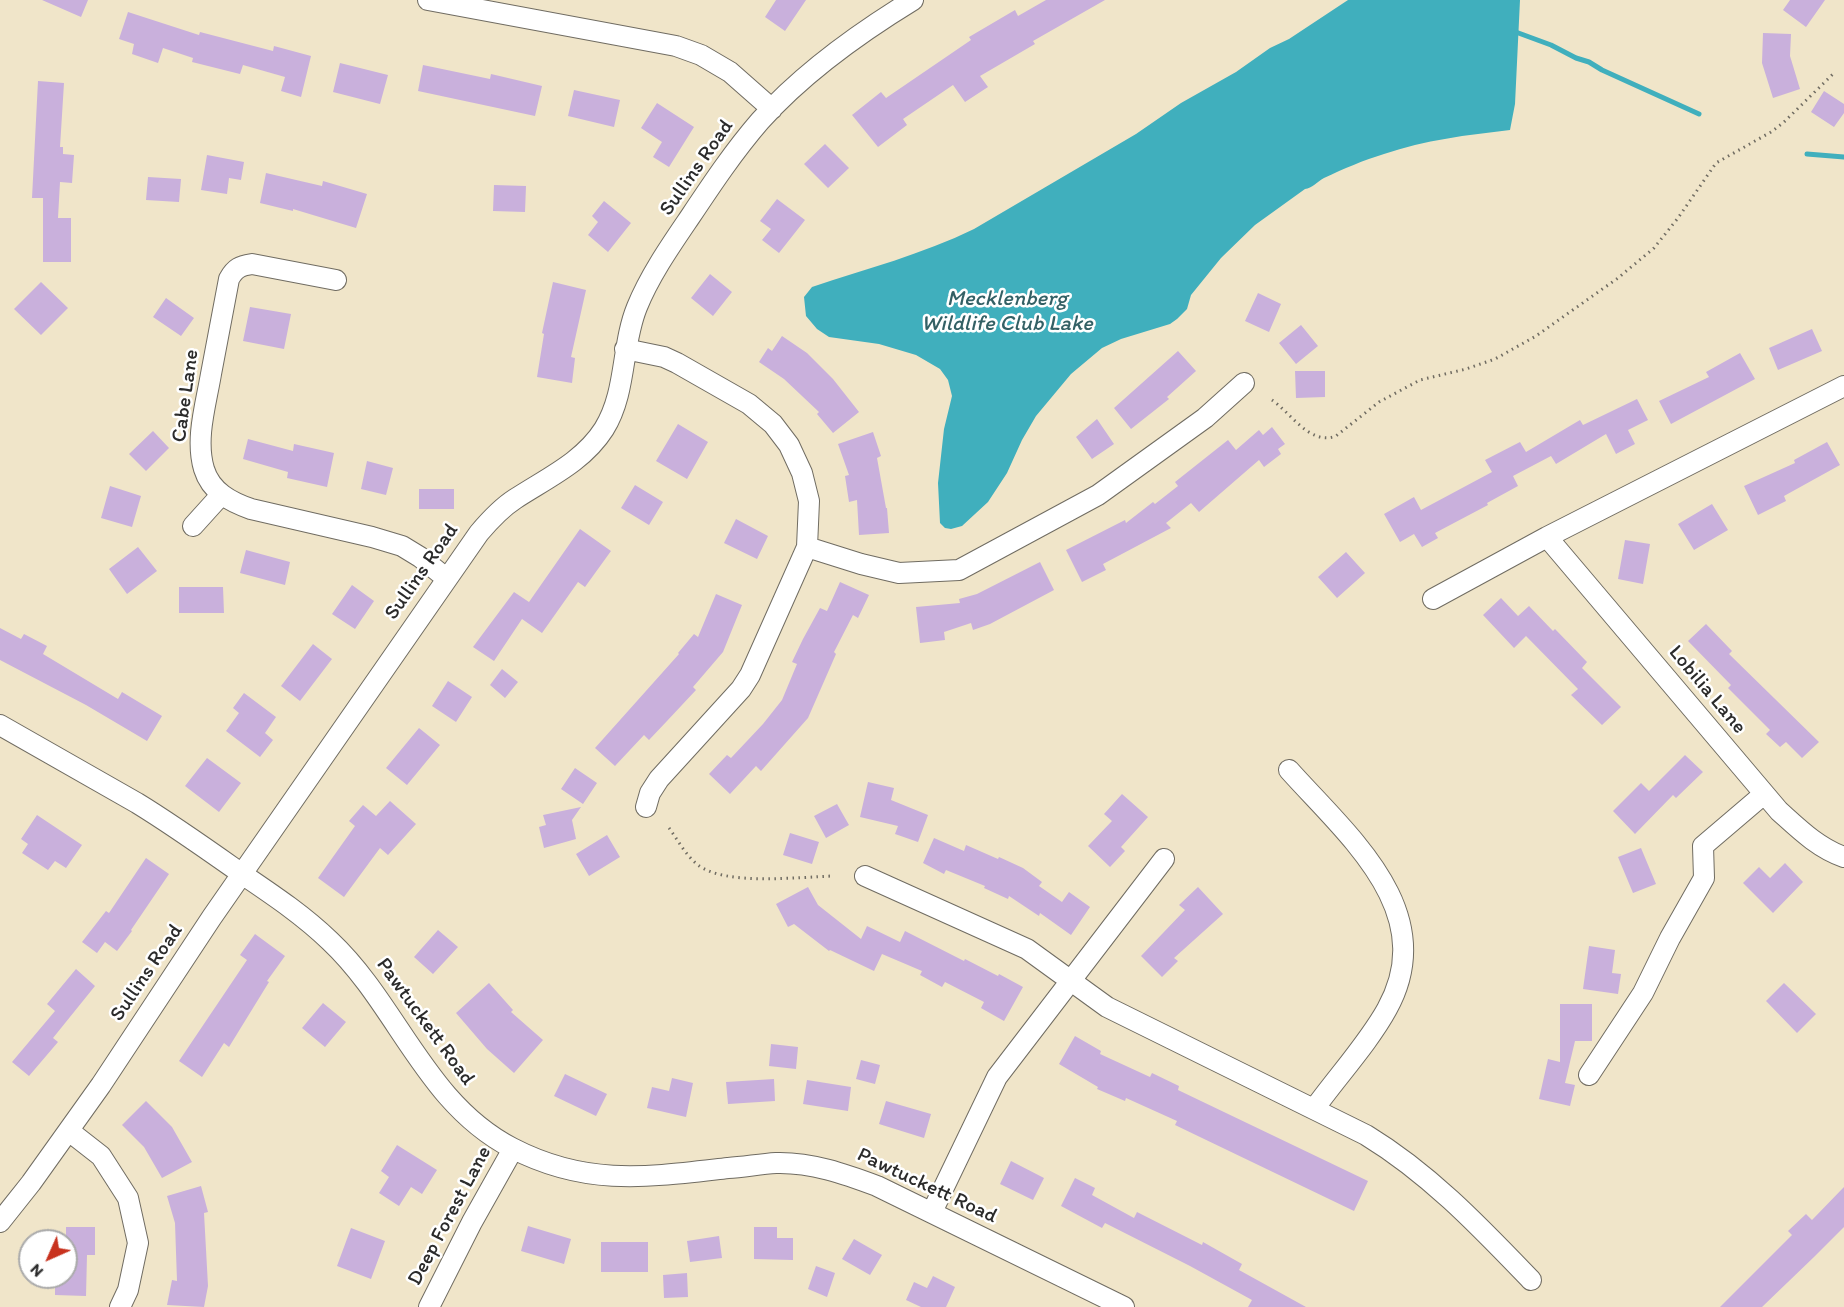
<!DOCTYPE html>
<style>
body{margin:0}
#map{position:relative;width:1844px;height:1307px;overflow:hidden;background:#f0e5c9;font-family:Itim,sans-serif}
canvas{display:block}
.north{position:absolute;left:18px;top:1229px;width:60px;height:60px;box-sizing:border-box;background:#fff;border:2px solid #aaa;border-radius:50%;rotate:225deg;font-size:16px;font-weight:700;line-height:24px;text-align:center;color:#2b2b2b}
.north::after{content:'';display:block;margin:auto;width:21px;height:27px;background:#c8321e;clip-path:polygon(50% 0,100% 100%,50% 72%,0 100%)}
</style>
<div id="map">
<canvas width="1844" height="1307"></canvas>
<div class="north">N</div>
</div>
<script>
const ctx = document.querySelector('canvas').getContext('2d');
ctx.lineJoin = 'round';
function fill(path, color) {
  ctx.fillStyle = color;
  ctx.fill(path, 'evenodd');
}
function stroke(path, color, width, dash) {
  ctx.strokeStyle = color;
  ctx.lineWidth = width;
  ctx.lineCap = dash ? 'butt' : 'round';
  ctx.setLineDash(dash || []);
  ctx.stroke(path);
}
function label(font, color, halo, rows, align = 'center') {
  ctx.font = font + ' Itim,sans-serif';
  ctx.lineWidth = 5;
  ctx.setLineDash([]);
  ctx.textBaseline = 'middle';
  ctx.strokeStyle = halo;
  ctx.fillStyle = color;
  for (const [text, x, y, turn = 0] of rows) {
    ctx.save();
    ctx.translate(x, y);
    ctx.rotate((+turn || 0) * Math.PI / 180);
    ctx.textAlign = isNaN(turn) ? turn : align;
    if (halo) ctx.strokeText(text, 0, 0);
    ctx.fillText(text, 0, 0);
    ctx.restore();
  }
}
fill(new Path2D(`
 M1348,0H1520L1515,104L1510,130C1467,135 1425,140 1384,154C1364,160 1343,169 1324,178C1317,182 1312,188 1305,189L1255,225L1221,258L1191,295L1187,309L1177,319L1170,324L1121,339L1102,348L1071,374L1036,416L1022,440L1007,473L988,502L962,526L951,529L945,528L940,523L938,483L944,429L952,396L948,380L940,369L916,355L879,344L829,337L817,329L806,316L804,297L812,287C866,269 923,254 974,229L1136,134L1181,103L1236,72L1270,48L1289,39Z`), '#40afbd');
stroke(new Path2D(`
 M1513,31L1551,45L1576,58L1589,62L1602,70L1699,114
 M1807,154L1844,157`), '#40afbd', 5);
fill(new Path2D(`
 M42,0H88L81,17Z
 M776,0H806L785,31L765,17Z
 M1046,0H1105L1033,41L1035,44L980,76L988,87L965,102L953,85L903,119L907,125L878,147L852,115L881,92L886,98L971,40L969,37L1015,10L1018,16Z
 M1790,0H1825L1806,27L1783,10Z
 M128,12L199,35L200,32L273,51L274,46L311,56L301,97L281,91L285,77L243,65L240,74L192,62L193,58L163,48L158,63L132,54L134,44L119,39Z
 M1763,33L1791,34L1790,56L1800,89L1773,98L1762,63Z
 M340,63L388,75L380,104L333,92Z
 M423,65L490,79L491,74L542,86L535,116L418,91Z
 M38,81L64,83L60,147H63V154L74,155L72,183L60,182L58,218H71V262H43V198H32Z
 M574,90L620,100L614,127L568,116Z
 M1824,91L1844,104V113L1834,127L1811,112Z
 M657,103L694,127L669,167L653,157L662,142L641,128Z
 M825,144L849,168L828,188L804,164Z
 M207,155L244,162L241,180L229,178L227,194L201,190Z
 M266,173L322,186L323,181L367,194L356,228L293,209V211L260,203Z
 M148,177L181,179L179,202L146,200Z
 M494,185L526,186L525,212L493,211Z
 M777,199L805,220L779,253L762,240L771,229L760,221Z
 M604,201L631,223L608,252L588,235L598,222L592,216Z
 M710,274L732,292L713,316L691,298Z
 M41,282L68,308L41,335L14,309Z
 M553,282L586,290L571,357L575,358L572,383L537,377L544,334L542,333Z
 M1258,293L1281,304L1269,332L1245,321Z
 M166,298L194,318L181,336L153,317Z
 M250,307L291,314L284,349L243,341Z
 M1301,325L1318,346L1296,364L1279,343Z
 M1812,329L1822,351L1778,370L1769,348Z
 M782,336L807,353L833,379L859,412L833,433L817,414L819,412L784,379L759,362L768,348L772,351Z
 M1178,351L1196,371L1167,397L1169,399L1131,429L1114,408Z
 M1740,353L1755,379L1671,424L1659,401L1709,377L1706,372Z
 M1295,371H1325V397L1296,398Z
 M1637,399L1648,420L1628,430L1635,444L1616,454L1606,434L1556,464L1551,456L1513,476L1518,486L1487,503L1488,505L1435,533L1438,538L1422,547L1414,534L1400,542L1384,514L1414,497L1421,510L1492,472L1485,460L1520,442L1526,452L1580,420L1583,425Z
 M1097,419L1114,444L1092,459L1076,437Z
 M678,424L708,442L687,479L656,461Z
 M1272,427L1285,444L1278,449L1281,454L1264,467L1259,460L1199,512L1191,503L1166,523L1171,528L1103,564L1106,570L1082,582L1066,550L1125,520L1126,523L1153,502L1155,504L1178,486L1175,482L1228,440L1236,450L1259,430L1263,435Z
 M153,431L169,448L146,471L129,454Z
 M873,432L881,456L877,458L886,508H887L889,533L859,535L857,500L849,502L845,476L849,475L838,444Z
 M248,439L293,451L294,444L334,453L327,487L287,478L288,472L243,459Z
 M1827,442L1840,465L1784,496L1786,501L1758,515L1744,486L1795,463L1794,460Z
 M367,461L393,468L386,495L361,489Z
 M635,485L663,502L649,525L621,508Z
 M110,486L141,496L132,527L101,518Z
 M419,489H454V509H419Z
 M1712,504L1728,530L1694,550L1678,524Z
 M736,519L768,536L757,559L724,543Z
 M580,529L611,551L585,587L578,582L542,633L522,619L494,661L473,647L514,592L529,602Z
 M1625,540L1650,544L1643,584L1618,579Z
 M138,547L157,571L127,594L109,569Z
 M246,550L290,562L285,585L240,573Z
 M1346,552L1365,573L1337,598L1318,577Z
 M1040,562L1054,590L990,624L973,630L971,623L944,632L945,640L920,643L916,607L960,603L959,599L977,594Z
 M840,582L869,595L858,618L853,615L834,652L836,654L808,718L761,771L756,766L730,794L709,774L727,755L731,758L763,724L782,700L797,664L792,662L803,639L820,608L827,611Z
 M352,585L374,601L355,629L332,614Z
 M179,587H223L224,613H179Z
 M716,594L742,605L723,652L693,687L696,690L667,721L649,740L644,735L615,766L595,748L679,654L678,653L694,634L698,637Z
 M1501,598L1518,616L1529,606L1553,631L1555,629L1587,662L1582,668L1621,707L1602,725L1571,695L1578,689L1526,636L1514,648L1483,615Z
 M1706,624L1732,651L1729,654L1819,742L1802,758L1786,742L1780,747L1766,734L1770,730L1728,688L1731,685L1688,641Z
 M0,628L21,639L24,634L47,646L43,654L118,699L122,692L162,716L147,741L86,705L0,660Z
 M313,644L332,659L300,701L281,686Z
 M502,669L518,682L505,698L490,685Z
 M448,681L472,697L456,722L432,706Z
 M244,693L276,717L265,733L273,740L260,757L226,731L239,713L233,708Z
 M419,728L440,745L407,785L386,768Z
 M1685,755L1703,772L1676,798L1673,795L1635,834L1613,811L1641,783L1649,791Z
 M207,758L241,783L219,812L185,786Z
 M575,768L597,783L583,804L561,789Z
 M868,782L894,788L891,800L928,815L918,842L895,834L898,826L860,817Z
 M1122,794L1148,817L1121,847L1125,851L1110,867L1088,846L1112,821L1104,814Z
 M390,801L416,824L388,855L380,848L344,897L318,878L355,826L349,821L363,805L376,816Z
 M837,804L849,825L826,838L814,816Z
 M581,807L572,820L576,839L544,848L539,827L546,825L543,815Z
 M37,815L82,845L66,868L55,861L48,870L22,853L28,844L21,839Z
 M790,833L819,842L812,864L783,855Z
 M607,835L620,857L589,876L576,854Z
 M934,838L964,851L966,845L998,859L999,857L1023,868L1042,882L1039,886L1062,902L1069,892L1090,907L1071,935L1040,913L1039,916L1009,896L1008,899L984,888L985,886L946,870L944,874L923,863Z
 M1641,848L1656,884L1633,893L1618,857Z
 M146,858L169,874L131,930L132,931L117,951L105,942L97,953L82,942L106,911L109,913Z
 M1785,863L1803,882L1773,913L1743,883L1759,867L1770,878Z
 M808,887L818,905L861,939L867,926L900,942L905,931L964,961L965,959L998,976L999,974L1023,987L1004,1021L981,1008L984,1002L945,982L942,987L920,975L922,971L882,954L874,971L830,950L829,951L794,924L788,927L776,904Z
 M1198,887L1223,914L1174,958L1178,961L1162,977L1141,956L1185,910L1179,905Z
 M438,930L458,947L433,974L414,957Z
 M255,934L285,956L267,981L269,982L229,1047L224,1043L202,1077L179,1061L247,960L240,955Z
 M1589,946L1615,950L1612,973L1621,974L1618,994L1583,989Z
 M76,969L95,986L53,1038L58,1042L29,1076L12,1062L55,1011L47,1004Z
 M489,983L513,1010L511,1012L543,1040L514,1073L487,1049L456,1013Z
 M1784,983L1816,1014L1797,1033L1766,1001Z
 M323,1003L346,1022L325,1047L302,1028Z
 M1560,1004H1592V1041H1575L1565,1083L1575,1085L1570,1106L1539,1099L1548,1059L1560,1062Z
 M1075,1036L1101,1051L1100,1054L1150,1077L1152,1073L1179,1086L1178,1090L1368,1181L1354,1211L1175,1125L1177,1121L1126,1098L1125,1101L1097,1089L1098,1087L1059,1064Z
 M771,1044L798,1047L796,1069L769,1066Z
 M861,1060L880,1065L875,1084L856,1079Z
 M565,1074L607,1094L596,1116L554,1096Z
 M672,1078L693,1083L686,1117L647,1108L652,1087L669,1091Z
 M774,1079L775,1101L728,1104L726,1082Z
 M807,1080L851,1087L848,1111L803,1104Z
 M146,1101L172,1127L192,1162L162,1178L144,1147L122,1125Z
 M886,1101L931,1114L924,1138L879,1124Z
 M397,1145L437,1170L422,1194L411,1187L399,1206L379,1193L389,1177L381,1171Z
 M1011,1161L1044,1178L1033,1200L1000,1184Z
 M1075,1178L1095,1188L1092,1195L1134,1218L1137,1212L1202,1245L1203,1242L1242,1264L1239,1270L1306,1307H1248L1252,1300L1190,1266L1105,1223L1102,1228L1061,1206Z
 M201,1186L208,1212L204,1213L208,1286L204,1307L167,1305L172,1280L177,1281L175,1223L167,1196Z
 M1844,1187V1227L1814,1257L1762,1307H1720L1792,1235L1788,1231L1806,1214L1812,1220Z
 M528,1226L571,1239L564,1264L521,1251Z
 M66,1227H95V1255H87L86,1296L55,1295V1277H66Z
 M754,1227H777V1238H793V1260L754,1259Z
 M351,1228L385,1241L371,1279L337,1266Z
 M719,1236L722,1258L690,1262L687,1241Z
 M854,1239L882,1255L870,1275L842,1259Z
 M601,1242H648V1272H601Z
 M816,1266L835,1273L827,1297L808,1289Z
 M687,1273L688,1297L664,1298L663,1275Z
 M933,1276L955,1287L946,1307H921L906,1300L914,1282L927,1288Z`), '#c9b0dc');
const minor = new Path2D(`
 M428,0L676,46L701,55L730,72L772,109
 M336,280L252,264C240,266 235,268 229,279C223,310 217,342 211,374C206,404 195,439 204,469C211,492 231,502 251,509L372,537L402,546L420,557L446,578
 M625,349L664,357L677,363L749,404L773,424L789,445L802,473L809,501L807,547L750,675L741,689L659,779L650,793L646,807
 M193,526L221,495
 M1547,537L1779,811C1799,829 1818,848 1844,857
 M807,547L861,564L899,573L959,570L1098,495L1205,418L1244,383
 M1433,599L1547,537L1844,386
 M0,725C46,751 92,777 137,803C173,825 208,850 242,874C273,895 303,915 330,941C398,1005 425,1103 512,1148C587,1187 649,1177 728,1168C744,1167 760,1164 776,1163C811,1162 845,1174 877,1186L1124,1307
 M1289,770C1348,836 1441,912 1387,1009C1369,1042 1337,1077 1314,1109
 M865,876L1027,949L1107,1007L1366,1135C1430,1174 1480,1227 1531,1280
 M1589,1075L1643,993L1670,938L1704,878L1703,846L1764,794
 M69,1131L101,1156L128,1198L138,1243L128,1290L120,1307
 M932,1212L997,1077L1164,859
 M0,1222L31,1183L101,1085L212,917L479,533C490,520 501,508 515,499C547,478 583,462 604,429C627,392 621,346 637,307C650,275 671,245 690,217C712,184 734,151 760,121C802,74 859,33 913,0
 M429,1307L472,1222L513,1149`);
stroke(minor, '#706c62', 22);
stroke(new Path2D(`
 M1272,400C1290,412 1310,446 1336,436L1379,402L1420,380L1466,369L1495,359L1536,336L1618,278L1654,248L1678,218L1716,163L1771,132L1783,123L1833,74
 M669,828C678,840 686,856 698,865C725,886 799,877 833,876`), '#706c62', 3, [1.5, 4.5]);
stroke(minor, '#fff', 20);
label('21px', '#2b2b2b', '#fff', [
 ["Sullins Road",697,168,-55],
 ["Cabe Lane",186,396,-82],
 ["Sullins Road",422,572,-55],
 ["Lobilia Lane",1707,690,50],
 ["Sullins Road",147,973,-56],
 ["Pawtuckett Road",425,1022,54],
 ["Pawtuckett Road",927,1186,25],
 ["Deep Forest Lane",450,1216,-62]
]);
label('italic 22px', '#336065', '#fff', [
 ["Mecklenberg",1007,299],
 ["Wildlife Club Lake",1007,324]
]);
</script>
